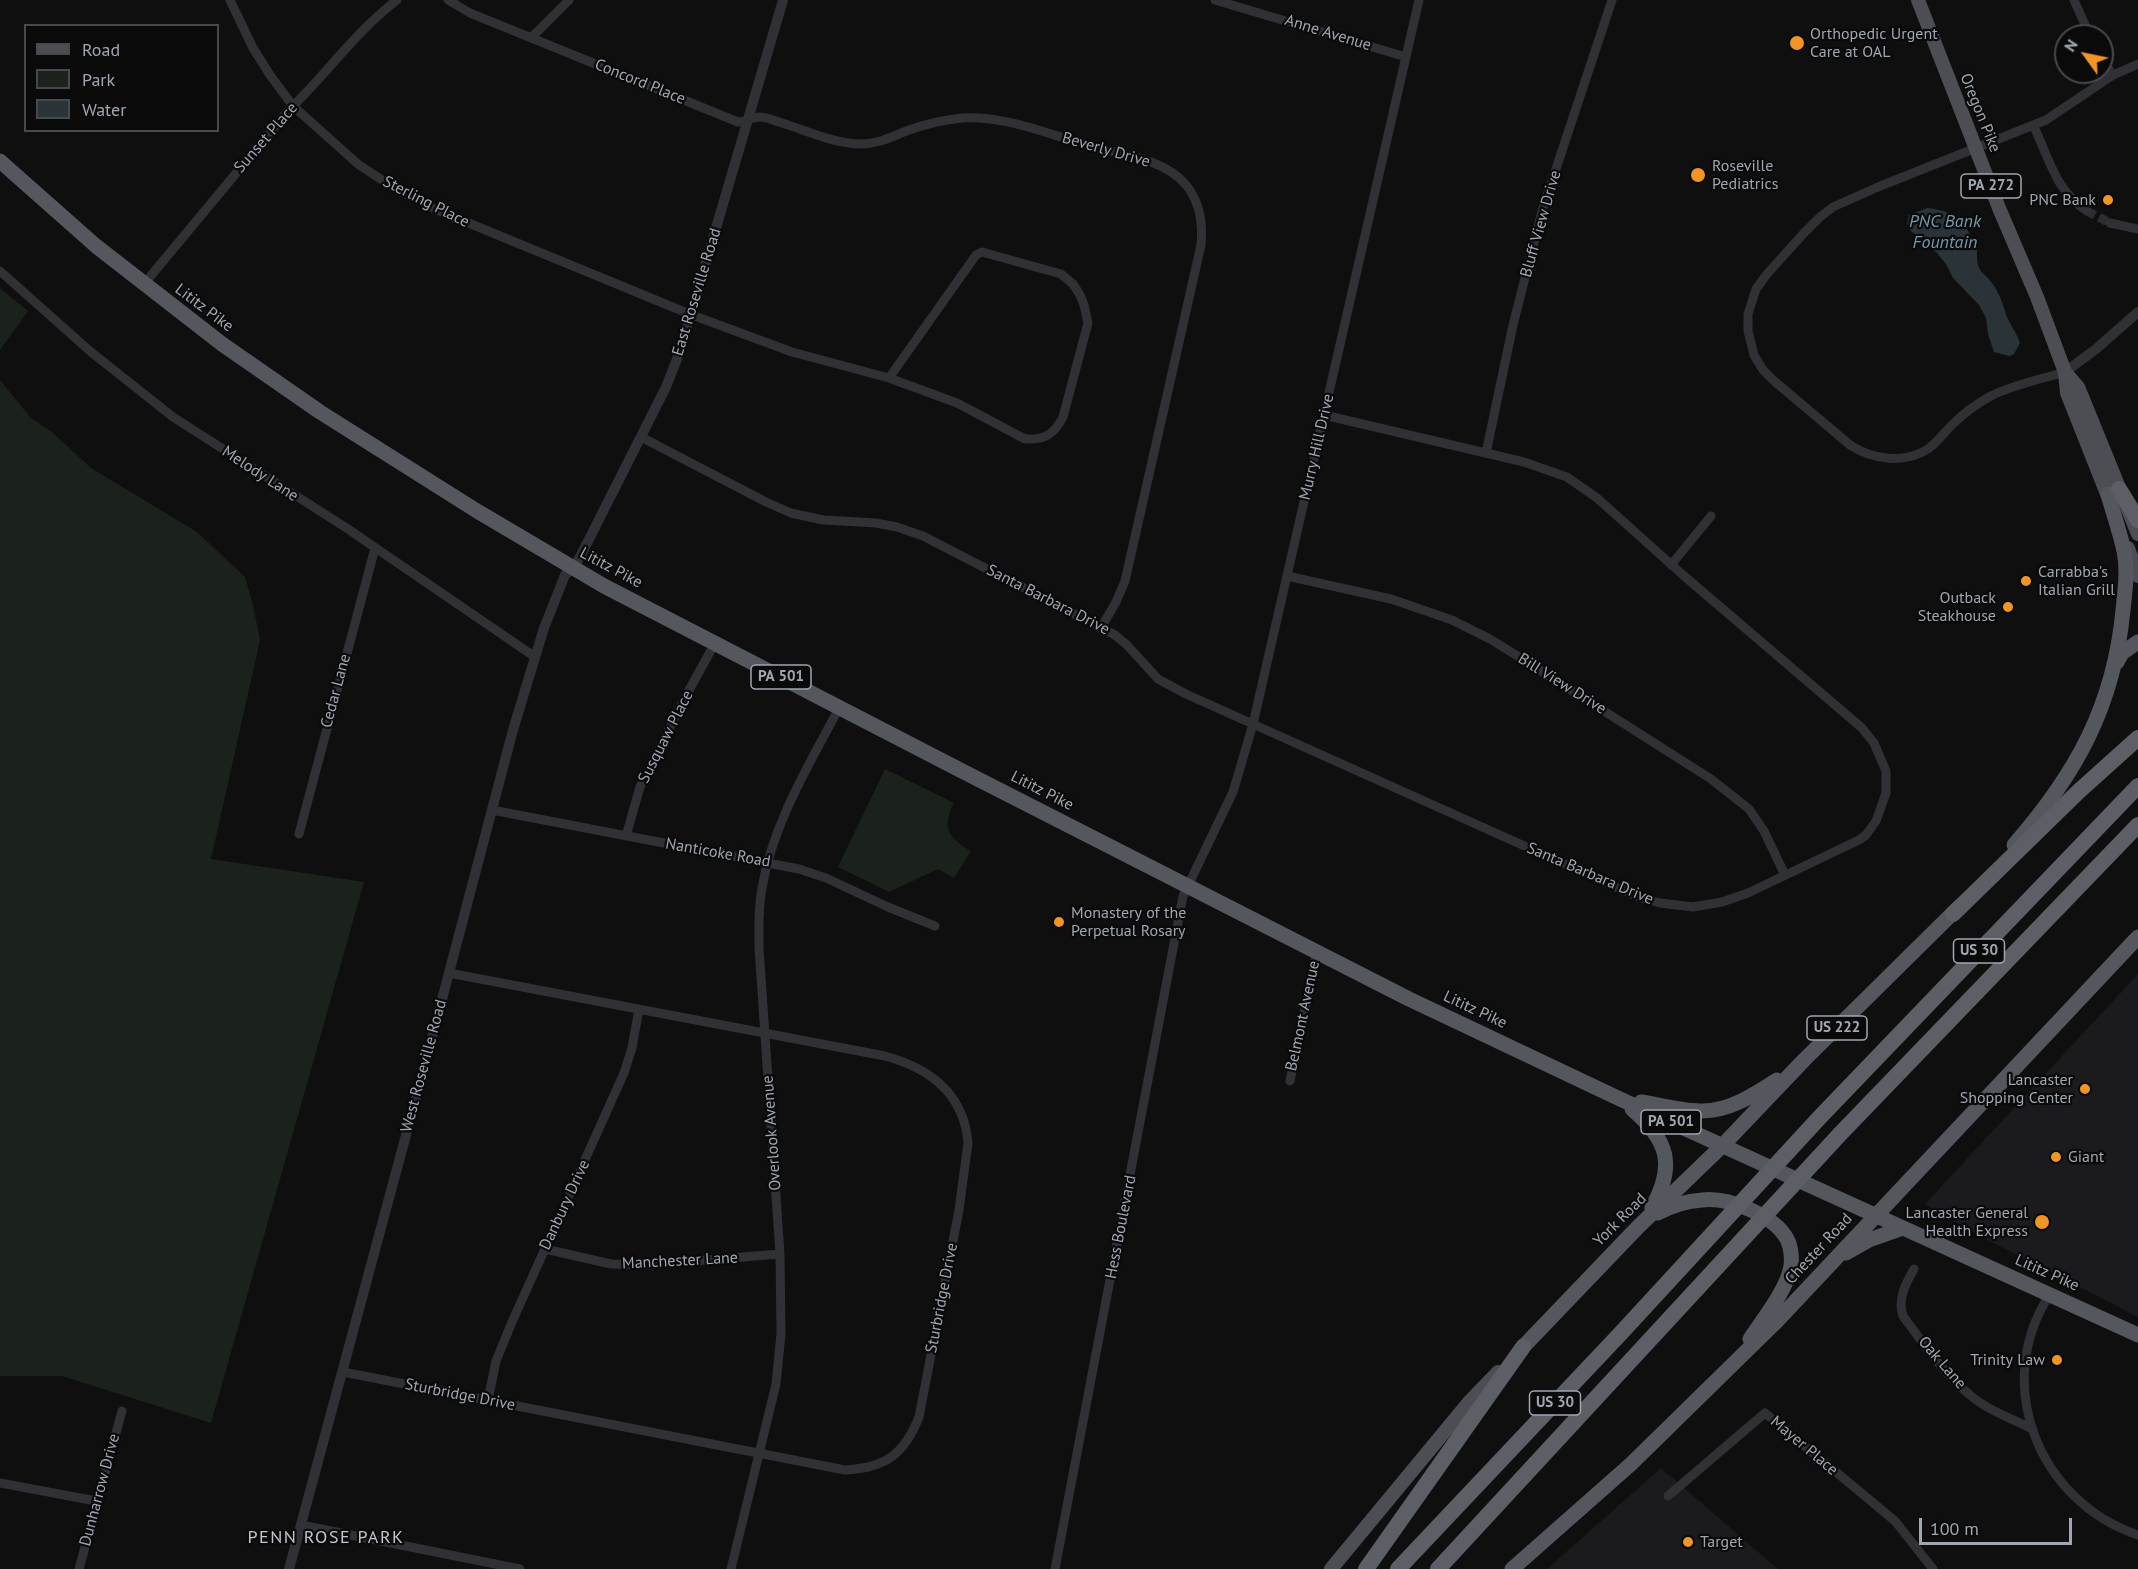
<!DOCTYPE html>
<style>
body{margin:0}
#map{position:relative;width:2138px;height:1569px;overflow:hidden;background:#0f0f10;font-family:"PT Sans",sans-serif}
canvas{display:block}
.legend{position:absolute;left:24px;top:24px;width:195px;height:108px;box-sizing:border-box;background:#0a0a0b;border:2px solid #46494d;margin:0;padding:8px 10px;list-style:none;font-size:18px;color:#a0a7b1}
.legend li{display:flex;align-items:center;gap:12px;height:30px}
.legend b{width:30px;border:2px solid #46494d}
.north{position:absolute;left:2054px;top:24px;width:60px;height:60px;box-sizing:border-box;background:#0a0a0b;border:2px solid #46494d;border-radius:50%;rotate:303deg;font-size:16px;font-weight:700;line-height:24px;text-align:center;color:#a0a7b1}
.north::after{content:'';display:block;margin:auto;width:21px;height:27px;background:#f19626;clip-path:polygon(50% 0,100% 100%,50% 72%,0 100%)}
.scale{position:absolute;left:1919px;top:1518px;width:153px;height:27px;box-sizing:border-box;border:3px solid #a0a7b1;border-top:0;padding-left:8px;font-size:18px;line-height:21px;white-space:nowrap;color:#a0a7b1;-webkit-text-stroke:4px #0a0a0b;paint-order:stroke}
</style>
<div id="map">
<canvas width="2138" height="1569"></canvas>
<ul class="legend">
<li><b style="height:8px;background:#4c4e54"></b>Road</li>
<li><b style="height:16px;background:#1b221b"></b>Park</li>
<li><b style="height:16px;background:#293338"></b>Water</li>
</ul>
<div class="north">N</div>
<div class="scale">100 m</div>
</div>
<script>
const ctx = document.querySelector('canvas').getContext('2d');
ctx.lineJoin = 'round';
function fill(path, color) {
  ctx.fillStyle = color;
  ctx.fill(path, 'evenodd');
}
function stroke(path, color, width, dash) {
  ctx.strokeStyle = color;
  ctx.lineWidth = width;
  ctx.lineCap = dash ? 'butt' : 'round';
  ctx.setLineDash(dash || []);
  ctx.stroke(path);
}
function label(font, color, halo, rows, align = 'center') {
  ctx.font = font + ' "PT Sans",sans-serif';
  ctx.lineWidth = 4.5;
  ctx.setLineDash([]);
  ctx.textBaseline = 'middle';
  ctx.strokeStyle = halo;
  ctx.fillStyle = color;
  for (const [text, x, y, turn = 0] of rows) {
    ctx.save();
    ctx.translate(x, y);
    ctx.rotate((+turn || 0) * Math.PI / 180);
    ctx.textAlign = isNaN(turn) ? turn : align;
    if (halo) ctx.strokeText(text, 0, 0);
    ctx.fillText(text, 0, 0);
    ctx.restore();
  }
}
fill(new Path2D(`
 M2138,974V1317L1980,1236L1925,1204Z
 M1661,1468L1778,1569H1547Z`), '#1b1b1d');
fill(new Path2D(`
 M0,288L28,311L0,350Z
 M0,380L31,418L52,432L91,468L197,532L245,577L253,605L260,640L211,859L364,882L211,1423L62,1376H0Z
 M885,769L954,803C941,827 949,839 971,851L954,878L938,869L889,892L838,867Z`), '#1b221b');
fill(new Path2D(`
 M1927,208C1945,210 1959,214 1968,231C1972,238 1971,242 1977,248C1976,278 1984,268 1996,289C2001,297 2004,308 2007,317C2011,326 2017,333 2020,343L2014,354L2009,356L1994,352L1988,334L1986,318L1979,305L1953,278L1946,264L1937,253L1910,230L1907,224L1909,215Z`), '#293338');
stroke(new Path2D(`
 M2087,211L2110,223`), '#2c2d30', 9, [9, 4.5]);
stroke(new Path2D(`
 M230,0L253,48L270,75L293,106L359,165L396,189L437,210L692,315L792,352L889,378
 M448,0L470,13L738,122C746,122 752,117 760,117C767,117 775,121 782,123C808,131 835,144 861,144C879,144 893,136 909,130C926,124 944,120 962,118C1006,116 1045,133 1086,145C1118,154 1164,158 1186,185C1200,202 1203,224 1201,245L1125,581L1116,602L1101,628
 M1215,0L1406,57
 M2074,0L2090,36
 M531,38L569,0
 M2102,60L2113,75
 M2033,125C2050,159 2054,189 2087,211
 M2110,223L2138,229
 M982,252L1061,274L1073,284L1080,295L1084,305L1088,323L1063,417C1054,434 1046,440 1025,439L957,403L889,378L976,255Z
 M0,271L91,352L173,417L348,529L535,657
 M144,284L287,112C325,76 355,32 397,0
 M2065,372C2042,379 2012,385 1991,396C1978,403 1965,412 1954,423C1945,431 1938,442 1928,449C1904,464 1873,460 1850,445L1773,380L1763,370L1754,355L1748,331V314L1756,289L1767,274L1804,233L1820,217L1833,207L1878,187L2046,120L2113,75L2138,64
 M641,437L766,502L791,513L823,520L876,523L897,527L923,536L1115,635L1127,645L1158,679L1186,694L1638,897L1660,903L1693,907L1722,902L1748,893L1859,840L1866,835L1876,821L1886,793V771L1874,743L1862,728L1683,575L1597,498L1567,477L1524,462L1324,415
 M1486,453L1513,325L1542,211L1612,0
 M1671,565L1711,516
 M1287,576L1391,599L1452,620L1490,639L1519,657L1711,779L1749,809L1764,831L1785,875
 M492,810L799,869L826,878L888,907L935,926
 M299,834L375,548
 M626,836L640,787L683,701L715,643
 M1290,1081L1317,952
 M545,1249L611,1264L645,1265L780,1254
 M1914,1269C1906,1283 1897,1299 1903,1316C1923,1343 1943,1373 1970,1395C1987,1410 2011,1418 2032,1429
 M2050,1294C1991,1384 2039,1502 2138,1535
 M343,1372L845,1470C885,1468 904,1455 919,1417L959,1210L968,1143C964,1093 929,1068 885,1056L449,973
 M488,1400L496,1361L512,1322L624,1073L632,1048L639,1009
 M0,1483L96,1501
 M1668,1496L1765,1413L1895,1521L1933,1569
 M301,1525L520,1569
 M79,1569L122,1411
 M731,1569L776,1384L781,1334L780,1254L759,948C759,928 758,908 762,888C773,823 809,765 839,708
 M1055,1569L1183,896L1233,792L1253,724L1419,0`), '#303135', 9);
stroke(new Path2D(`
 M2065,372L2096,349L2138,312
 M289,1569L416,1098L513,730L544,628L565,575L573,568L580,557L666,387L679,354L783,0`), '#303135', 10);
stroke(new Path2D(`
 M1918,0L1999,208L2037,297L2065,372L2067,393L2111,504
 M2065,372L2078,387L2138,534
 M2128,548L2138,576
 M1331,1569L1470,1401L1498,1372`), '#4c4e54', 14);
stroke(new Path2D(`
 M0,161L96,246L222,344L320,412L477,511L604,586L964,772L1409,999L1620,1099L2138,1335
 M2117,662L2122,653L2138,642
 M2014,845C2076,774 2114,706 2123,610C2125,591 2128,570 2124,551C2120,532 2113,513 2108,494
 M1641,1102C1660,1105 1681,1111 1700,1111C1728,1112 1754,1095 1777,1080
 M1632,1109C1668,1140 1676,1165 1652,1208
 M1658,1213C1671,1206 1687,1201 1702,1200C1728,1197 1774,1215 1787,1239C1791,1246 1792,1258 1791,1266C1787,1290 1763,1319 1750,1339
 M1846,1253L1869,1240L1903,1228
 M1523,1347L1638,1227L1723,1145L1804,1060L1960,906
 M1512,1569L1631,1464L1775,1323L2138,937`), '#54575d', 15);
stroke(new Path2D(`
 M2119,489L2138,520
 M1953,914L2078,792L2138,738
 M1366,1569L1523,1347
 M1398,1569L1621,1333L1820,1117L2138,786
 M1438,1569L1841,1133L2138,825`), '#5c6066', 16);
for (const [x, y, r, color] of [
 [1797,43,8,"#f19626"],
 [1698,175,8,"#f19626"],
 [2108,200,6,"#f19626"],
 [2026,581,6,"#f19626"],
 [2008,607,6,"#f19626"],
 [1059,922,6,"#f19626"],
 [2085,1089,6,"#f19626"],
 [2056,1157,6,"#f19626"],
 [2042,1222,8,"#f19626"],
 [2057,1360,6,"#f19626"],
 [1688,1542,6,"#f19626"]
]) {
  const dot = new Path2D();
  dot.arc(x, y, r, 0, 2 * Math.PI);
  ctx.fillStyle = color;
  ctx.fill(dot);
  stroke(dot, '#0a0a0b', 2);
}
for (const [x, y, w] of [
 [1991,186,60],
 [781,677,60],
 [1979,951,51],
 [1837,1028,60],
 [1671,1122,60],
 [1555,1403,51]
]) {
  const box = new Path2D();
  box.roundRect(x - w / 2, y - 12, w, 24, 4.5);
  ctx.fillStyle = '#0a0a0b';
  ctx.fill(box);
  stroke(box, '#a0a7b1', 1.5);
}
label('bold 15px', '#a0a7b1', null, [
 ["PA 272",1991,186],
 ["PA 501",781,677],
 ["US 30",1979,951],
 ["US 222",1837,1028],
 ["PA 501",1671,1122],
 ["US 30",1555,1403]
]);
label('16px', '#a0a7b1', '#0a0a0b', [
 ["Anne Avenue",1328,33,17],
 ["Concord Place",640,82,22],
 ["Oregon Pike",1980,113,68],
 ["Sunset Place",266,138,-49],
 ["Beverly Drive",1106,150,16],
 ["Sterling Place",426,202,27],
 ["Bluff View Drive",1541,224,-74],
 ["East Roseville Road",697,292,-73],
 ["Lititz Pike",204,308,37],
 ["Murry Hill Drive",1317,447,-77],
 ["Melody Lane",260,474,33],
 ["Lititz Pike",611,568,28],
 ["Santa Barbara Drive",1048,600,27],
 ["Bill View Drive",1562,684,32],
 ["Cedar Lane",336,691,-75],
 ["Susquaw Place",666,737,-63],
 ["Lititz Pike",1042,791,27],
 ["Nanticoke Road",718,853,10],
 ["Santa Barbara Drive",1590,874,23],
 ["Lititz Pike",1475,1010,25],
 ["Belmont Avenue",1303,1016,-78],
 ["West Roseville Road",424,1066,-75],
 ["Overlook Avenue",772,1133,-94],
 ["Danbury Drive",565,1205,-65],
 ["York Road",1620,1220,-45],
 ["Hess Boulevard",1121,1227,-79],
 ["Chester Road",1819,1249,-47],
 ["Manchester Lane",680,1261,-3],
 ["Lititz Pike",2047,1273,24],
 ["Sturbridge Drive",942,1298,-79],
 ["Oak Lane",1942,1363,49],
 ["Sturbridge Drive",460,1395,11],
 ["Mayer Place",1804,1446,40],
 ["Dunharrow Drive",100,1490,-75]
]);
label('16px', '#a0a7b1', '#0a0a0b', [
 ["Orthopedic Urgent",1810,34],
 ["Care at OAL",1810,52],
 ["Roseville",1712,166],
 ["Pediatrics",1712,184],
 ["PNC Bank",2096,200,"right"],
 ["Carrabba's",2038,572],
 ["Italian Grill",2038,590],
 ["Outback",1996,598,"right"],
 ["Steakhouse",1996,616,"right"],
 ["Monastery of the",1071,913],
 ["Perpetual Rosary",1071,931],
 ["Lancaster",2073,1080,"right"],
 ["Shopping Center",2073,1098,"right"],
 ["Giant",2068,1157],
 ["Lancaster General",2028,1213,"right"],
 ["Health Express",2028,1231,"right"],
 ["Trinity Law",2045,1360,"right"],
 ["Target",1700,1542]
], 'left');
label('italic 18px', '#7699ad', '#0a0a0b', [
 ["PNC Bank",1945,222],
 ["Fountain",1945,243]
]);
ctx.letterSpacing = '1.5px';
label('18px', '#c1c5cd', '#0a0a0b', [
 ["PENN ROSE PARK",326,1538]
]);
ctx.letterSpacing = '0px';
</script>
